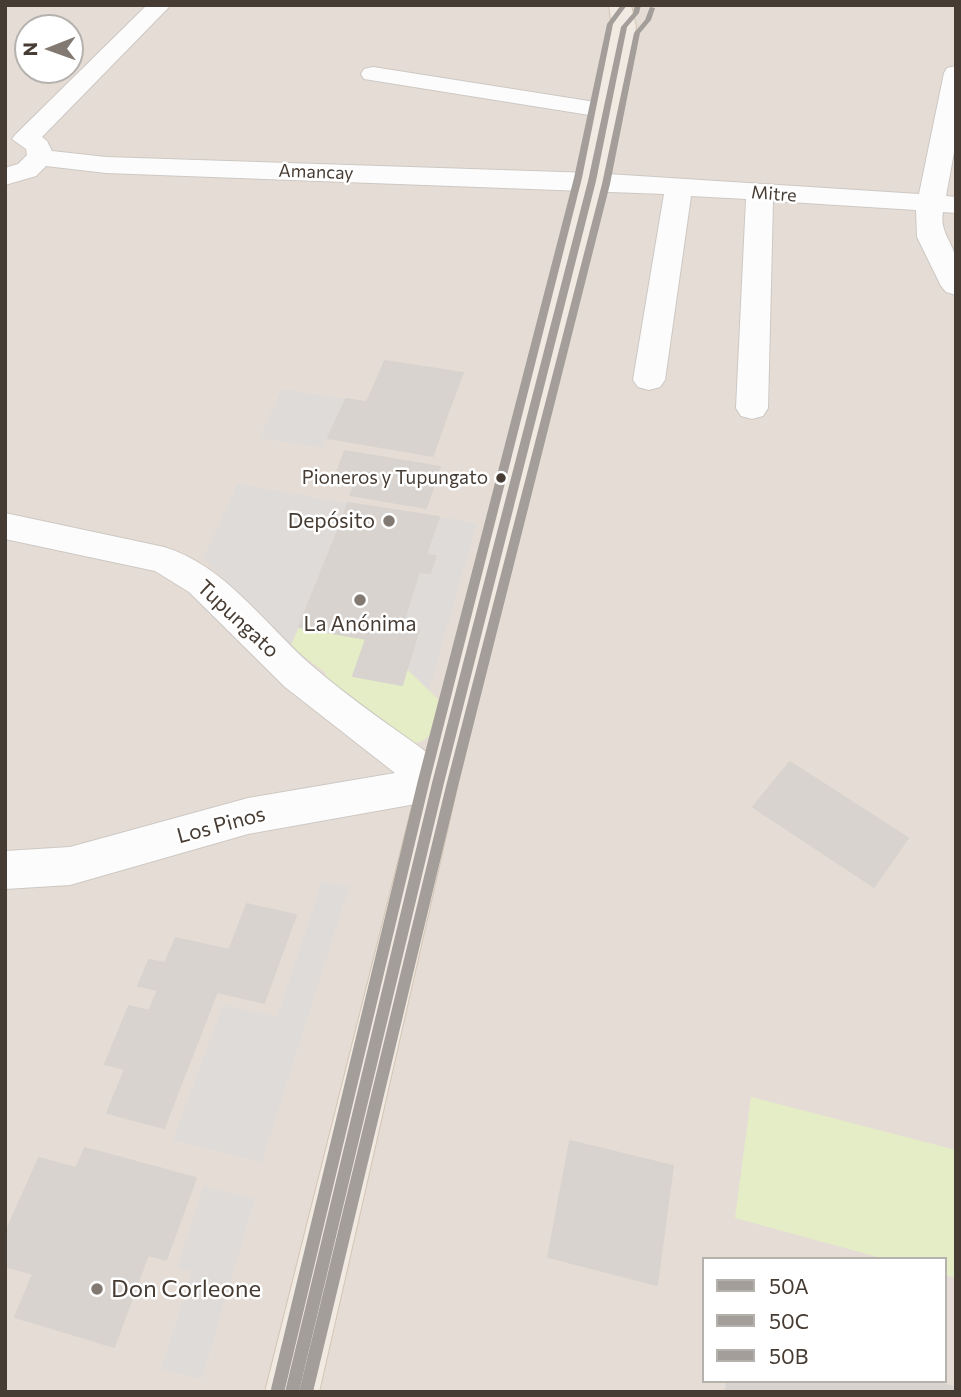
<!DOCTYPE html>
<meta charset="utf-8">
<style>
body{margin:0}
#map{position:relative;width:961px;height:1397px;overflow:hidden;background:#f0ece8;font-family:Commissioner,sans-serif}
canvas{display:block}
.frame{position:absolute;inset:0;border:7px solid #473c33;pointer-events:none}
.legend{position:absolute;left:702px;top:1257px;width:245px;height:126px;box-sizing:border-box;background:#fff;border:2px solid #b5b1ad;margin:0;padding:9px 12px;list-style:none;font-size:21px;color:#473c33}
.legend li{display:flex;align-items:center;gap:14px;height:35px}
.legend b{width:35px;border:2px solid #b5b1ad}
.north{position:absolute;left:14px;top:14px;width:70px;height:70px;box-sizing:border-box;background:#fff;border:2px solid #b5b1ad;border-radius:50%;rotate:269deg;font-size:19px;font-weight:700;line-height:28px;text-align:center;color:#473c33}
.north::after{content:'';display:block;margin:auto;width:24px;height:32px;background:#827a72;clip-path:polygon(50% 0,100% 100%,50% 72%,0 100%)}
</style>
<div id="map">
<canvas width="961" height="1397"></canvas>
<div class="frame"></div>
<ul class="legend">
<li><b style="height:9px;background:#a39e99"></b>50A</li>
<li><b style="height:9px;background:#a39e99"></b>50C</li>
<li><b style="height:9px;background:#a39e99"></b>50B</li>
</ul>
<div class="north">N</div>
</div>
<script>
const ctx = document.querySelector('canvas').getContext('2d');
ctx.lineJoin = 'round';
function fill(path, color) {
  ctx.fillStyle = color;
  ctx.fill(path, 'evenodd');
}
function stroke(path, color, width, dash) {
  ctx.strokeStyle = color;
  ctx.lineWidth = width;
  ctx.lineCap = dash ? 'butt' : 'round';
  ctx.setLineDash(dash || []);
  ctx.stroke(path);
}
function label(font, color, halo, rows, align = 'center') {
  ctx.font = font + ' Commissioner,sans-serif';
  ctx.lineWidth = 5;
  ctx.setLineDash([]);
  ctx.textBaseline = 'middle';
  ctx.strokeStyle = halo;
  ctx.fillStyle = color;
  for (const [text, x, y, turn = 0] of rows) {
    ctx.save();
    ctx.translate(x, y);
    ctx.rotate((+turn || 0) * Math.PI / 180);
    ctx.textAlign = isNaN(turn) ? turn : align;
    if (halo) ctx.strokeText(text, 0, 0);
    ctx.fillText(text, 0, 0);
    ctx.restore();
  }
}
fill(new Path2D(`
 M5,5H956V1392H5ZM28,28H70V70H28ZM704,1259H945V1381H704Z`), '#e5ddd5');
fill(new Path2D(`
 M299,627L366,639L353,676L402,685L407,669L440,701C436,720 435,744 410,743L330,687L325,672L290,647Z
 M751,1097L956,1150V1278L945,1275V1259H885L735,1218Z`), '#e4edc5');
fill(new Path2D(`
 M282,389L346,399L323,448L259,438Z
 M238,484L348,503L290,647L203,558Z
 M439,517L477,523L429,690L407,669L419,629L402,626L419,572L430,573L435,557L426,555Z
 M322,881L349,887L262,1162L173,1140L223,1004L277,1017Z
 M203,1187L255,1199L202,1379L161,1369L192,1272L177,1268Z`), '#dfdbd8');
const building = new Path2D(`
 M385,361L463,373L447,415L367,402Z
 M346,399L447,415L433,456L328,438Z
 M345,451L440,467L426,508L350,495L355,485L333,482Z
 M348,503L439,517L431,540L340,525Z
 M340,525L431,540L426,555L436,556L430,573L419,572L402,626L419,629L402,685L353,676L366,639L299,627Z
 M790,762L908,838L874,887L753,807Z
 M247,904L296,915L264,1003L217,992L164,1128L107,1113L125,1069L105,1064L129,1006L149,1011L158,990L138,986L149,960L165,963L176,938L229,950Z
 M570,1141L673,1166L657,1285L548,1257Z
 M85,1148L196,1178L166,1260L148,1255L114,1347L15,1317L33,1274L5,1266V1234L39,1158L76,1168Z
 M727,1381H933L956,1388V1392H726Z`);
fill(building, '#d8d3cf');
stroke(building, '#d8d3ce', 2);
const minor = new Path2D(`
 M147,5H171L42,137L47,141L52,151L106,157L592,173L919,194L944,73L947,68L956,66V141L946,196L956,197V213L943,212C939,232 954,243 956,261C957,272 956,284 956,295L946,292L941,286L917,237L916,210L773,201L768,408L763,416L752,419L741,416L736,408L746,199L691,196L665,380L660,387L649,390L638,387L633,380L664,194L106,173L46,166L36,176L5,185V168L18,164L27,155L26,149L12,139L16,134Z
 M373,67L608,104L617,106L620,111L617,116L608,118L364,79L361,74L364,69Z
 M5,513L164,547C224,565 264,623 310,664C354,703 405,735 452,771L458,783L452,795L438,800L248,834L70,885L5,889V851L70,847L248,798L395,773L285,687L189,592L155,571L5,539Z`);
const major = new Path2D(`
 M609,5H631L636,27L605,181L458,783L319,1392H265L418,783L579,181L612,27Z`);
stroke(minor, '#cdc8c4', 2);
stroke(major, '#d4c5b4', 2);
fill(minor, '#fdfcfc');
fill(major, '#f1eae3');
fill(new Path2D(`
 M635,5H641L639,13L627,27L596,181L444,783L299,1392H285L432,783L588,181L621,27L633,13Z`), '#a39e99');
fill(new Path2D(`
 M650,7L655,8L651,20L640,33L610,184L458,786L313,1392H299L446,786L602,184L634,33L645,20Z`), '#a39e99');
fill(new Path2D(`
 M621,5H627L613,24L582,178L430,780L285,1389L284,1392H272L271,1389L418,780L574,178L607,24Z`), '#a39e99');
for (const [x, y, r, color] of [
 [501,478,6,"#473c33"],
 [389,521,7,"#827a72"],
 [360,600,7,"#827a72"],
 [97,1289,7,"#827a72"]
]) {
  const dot = new Path2D();
  dot.arc(x, y, r, 0, 2 * Math.PI);
  ctx.fillStyle = color;
  ctx.fill(dot);
  stroke(dot, '#fff', 2.5);
}
label('18px', '#473c33', '#fff', [
 ["Amancay",316,172,2],
 ["Mitre",774,194,4]
]);
label('19px', '#473c33', '#fff', [
 ["Pioneros y Tupungato",488,478]
], 'right');
label('21px', '#473c33', '#fff', [
 ["Depósito",375,521],
 ["La Anónima",360,624,"center"]
], 'right');
label('21px', '#473c33', '#fff', [
 ["Tupungato",238,619,43],
 ["Los Pinos",221,825,-15]
]);
label('24px', '#473c33', '#fff', [
 ["Don Corleone",111,1289]
], 'left');
</script>
